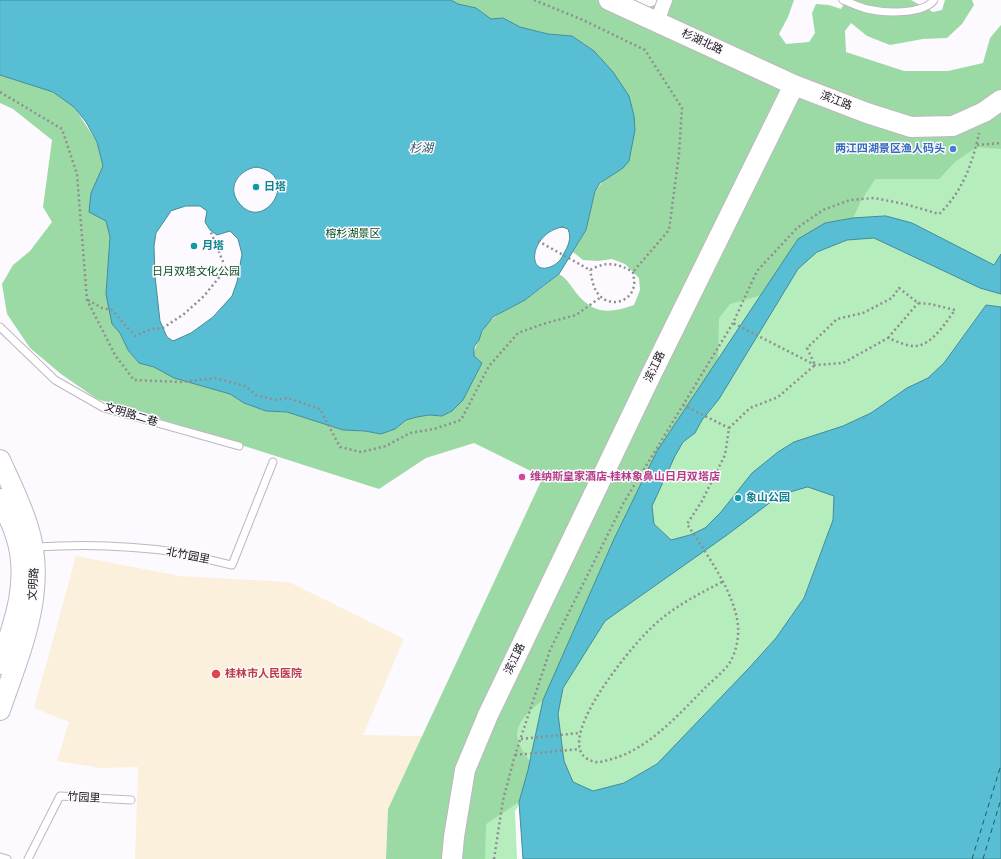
<!DOCTYPE html>
<meta charset="utf-8">
<style>
body{margin:0}
canvas{display:block;background:#fdfaff}
</style>
<canvas width="1001" height="859"></canvas>
<script>
const ctx = document.querySelector('canvas').getContext('2d');
ctx.lineJoin = 'round';
function fill(path, color) {
  ctx.fillStyle = color;
  ctx.fill(path, 'evenodd');
}
function stroke(path, color, width, dash) {
  ctx.strokeStyle = color;
  ctx.lineWidth = width;
  ctx.lineCap = dash ? 'butt' : 'round';
  ctx.setLineDash(dash || []);
  ctx.stroke(path);
}
function label(font, color, halo, rows, align = 'center') {
  ctx.font = font + ' "Archivo Narrow","Noto Sans SC",sans-serif';
  ctx.lineWidth = 3;
  ctx.setLineDash([]);
  ctx.textBaseline = 'middle';
  ctx.strokeStyle = halo;
  ctx.fillStyle = color;
  for (const [text, x, y, turn = 0] of rows) {
    ctx.save();
    ctx.translate(x, y);
    ctx.rotate((+turn || 0) * Math.PI / 180);
    ctx.textAlign = isNaN(turn) ? turn : align;
    if (halo) ctx.strokeText(text, 0, 0);
    ctx.fillText(text, 0, 0);
    ctx.restore();
  }
}
fill(new Path2D(`
 M76,556L180,576L289,582L404,639L363,735L423,736L388,809L386,859H135L138,767L101,768L57,761L69,722L34,708Z`), '#fbf0db');
fill(new Path2D(`
 M807,110L1001,138V254L995,265L1001,277V307L986,305L976,318L823,546L804,598L776,638L662,774L584,806L541,772L515,811L517,859H475L484,784Z`), '#b5edbd');
fill(new Path2D(`
 M451,0H635L645,8L671,0H794L788,17L779,34L786,44L809,42L815,33L812,13L816,4L829,5L841,9L846,0H911L933,12L942,10L945,0H972L974,5L962,24L947,38L923,39L890,45L867,36L851,23L845,31L846,52L904,71H948L983,63L990,38L1001,25V149L977,147L956,161L939,179H875L861,201L853,218L825,223L798,239L762,295L730,304L719,318L718,361L657,451L614,539L543,700C532,709 513,723 518,740C520,748 526,755 530,762L519,802L486,824L485,859H386L388,809L543,477L474,443L426,458L379,489L97,399L61,374L30,348L7,314L2,284L13,265L30,251L52,222L43,207L52,140L13,109L0,103V75L53,92L74,107L97,142L103,166L91,193L106,220L110,237L109,251L112,324L120,333L128,350L139,363L154,367L174,378L230,394L244,403L266,411L287,412L343,430L365,431L381,434L395,429L406,420L417,417L429,415L442,416L452,411L463,400L482,363L474,356C474,348 477,346 479,339C489,314 504,313 525,300C536,293 548,283 559,274C568,279 571,287 578,295C595,315 611,313 634,305L640,290L639,278L625,264L612,259L598,261L583,260L573,252L586,230L595,191L606,178L623,168L601,59L594,51L572,36L548,34L520,27L503,18L491,19L476,8L458,4Z`), '#9bdaa4');
const water = new Path2D(`
 M0,0H451L458,4L476,8L491,19L503,18L520,27L548,34L572,36L594,51L613,72L629,96L634,116L635,130L629,161L623,168L600,183L595,191L586,230L559,274L525,300L493,317L482,331L479,340L474,347V356L482,363L463,400L452,411L442,416L429,415L417,417L406,420L395,429L381,434L365,431L343,430L287,412L266,411L244,403L230,394L174,378L154,367L139,363L128,350L120,333L112,324L106,294L110,237L106,221L89,212L91,193L103,166L97,142L86,122L74,107L53,92L0,75ZM256,167C303,174 264,235 239,203C226,187 239,170 256,167ZM186,206H200L207,211L205,222L210,230L217,235L230,231L238,239L242,254L237,282L232,296L213,317L191,333L173,341L167,337L160,321L155,276L154,246L156,233L171,211ZM562,227L568,229C572,239 568,246 563,255C561,260 556,265 550,267C526,276 530,233 562,227Z
 M886,216L912,223L994,265L1001,254V294L980,288L874,238L847,240L817,252L798,269L719,399L702,420L695,433L683,442L675,456L652,506L654,524L671,540L690,535L705,528L721,512L752,473L778,452L794,442L843,426L871,413L907,388L928,378L944,363L986,305L1001,307V859H523L519,802L528,770L543,700L614,539L657,451L798,239L825,223L853,218ZM808,487L834,496L833,520L804,598L776,638L749,668L657,764L624,783L593,791L573,782L564,761L558,714L563,688L605,621L727,535L780,495Z`);
fill(water, '#58bed3');
stroke(water, '#448b9a', 1);
stroke(new Path2D(`
 M972,859L1001,765
 M983,859L1001,799`), '#2a5660', 1, [5, 4]);
const lane = new Path2D(`
 M843,0C851,3 859,7 867,9C884,13 923,15 934,0
 M0,327L55,380L104,408L239,446
 M35,547C82,544 128,545 175,552C194,555 213,561 232,565L273,462
 M0,857L7,859
 M28,859L60,796L131,800`);
const street = new Path2D(`
 M657,22L665,0`);
const secondary = new Path2D(`
 M609,0L794,85L867,113L911,127L953,126L984,112L1001,100
 M0,460C10,482 21,504 28,527C48,591 20,651 0,710
 M0,499C5,510 11,521 15,533C31,577 15,622 0,664
 M452,859L454,837L465,770L488,715L650,377L794,85`);
stroke(lane, '#bfb6c1', 9);
stroke(street, '#bfb6c1', 16);
stroke(secondary, '#bfb6c1', 22);
stroke(new Path2D(`
 M534,0L583,20L645,50L682,108L679,154L669,230L633,272
 M0,92L62,129L77,174L87,300L115,355L134,380L181,382L215,378L245,386L256,395L276,400L288,398L320,409L340,447L361,452L386,446L410,433L434,429L461,420L489,366L518,333L543,324L576,315L601,297
 M977,145L1001,143
 M538,241L590,270C606,261 617,263 633,272C633,276 635,281 634,285C632,301 612,308 600,296C593,289 592,279 590,270
 M88,300L102,308L112,310L135,336L151,329L163,328L184,314L204,296L226,269L210,230
 M888,338L918,303
 M683,405L729,428
 M722,582C695,596 671,608 649,630C633,645 542,752 596,762C599,763 604,761 608,760C647,751 678,715 706,687C713,680 723,672 729,664C736,653 739,638 738,626C735,592 705,552 687,524L702,501L725,455L729,428L750,408L778,397L815,365L807,348L837,319L863,313L892,298L899,288L918,303L930,304L955,310C946,322 932,345 916,346C908,347 896,341 888,338L843,363L815,365L733,323
 M521,739L579,733
 M515,755L580,749
 M494,859L503,800L515,755L550,650L624,502L733,323L757,271L797,228L823,210L850,200L874,198L905,204L939,214C962,193 973,162 979,133`), '#908d91', 2.5, [2, 3]);
stroke(lane, '#fff', 7);
stroke(street, '#fff', 14);
stroke(secondary, '#fff', 20);
for (const [x, y, r, color] of [
 [953,149,4,"#3f7fe0"],
 [256,187,4,"#0f9aa8"],
 [194,246,4,"#0f9aa8"],
 [522,477,4,"#d1479c"],
 [738,498,4,"#0f9aa8"],
 [216,674,5,"#e0444e"]
]) {
  const dot = new Path2D();
  dot.arc(x, y, r, 0, 2 * Math.PI);
  ctx.fillStyle = color;
  ctx.fill(dot);
  stroke(dot, '#fdfaff', 1.5);
}
label('11px', '#161316', '#fdfaff', [
 ["杉湖北路",702,42,25],
 ["滨江路",836,101,21],
 ["滨江路",655,367,-64],
 ["文明路二巷",131,415,17],
 ["北竹园里",188,556,11],
 ["文明路",34,584,-86],
 ["滨江路",515,659,-64],
 ["竹园里",84,798,3]
]);
label('bold 11px', '#366cbe', '#fdfaff', [
 ["两江四湖景区渔人码头",945,149]
], 'right');
label('bold 11px', '#0d838f', '#fdfaff', [
 ["日塔",264,187],
 ["月塔",202,246],
 ["象山公园",746,498]
], 'left');
label('11px', '#08501f', '#fdfaff', [
 ["榕杉湖景区",353,234],
 ["日月双塔文化公园",196,272]
]);
label('bold 11px', '#b23c85', '#fdfaff', [
 ["维纳斯皇家酒店-桂林象鼻山日月双塔店",530,477]
], 'left');
label('bold 11px', '#be3a42', '#fdfaff', [
 ["桂林市人民医院",225,674]
], 'left');
label('italic 12px', '#2a5660', '#fdfaff', [
 ["杉湖",421,149]
]);
</script>
